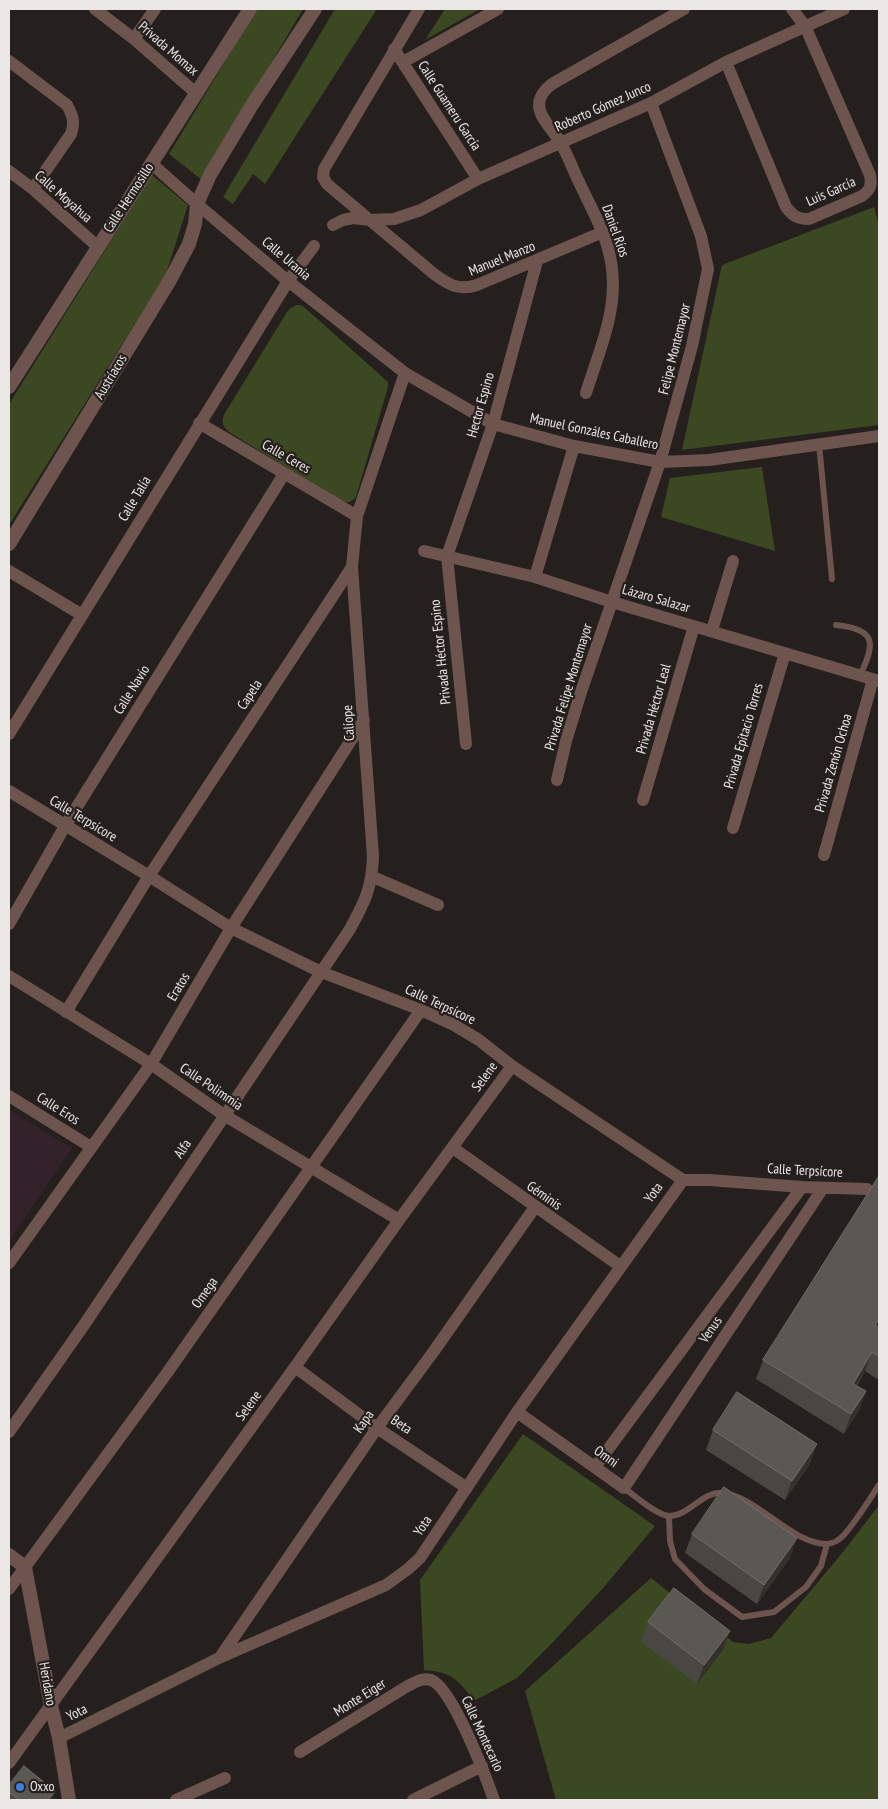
<!DOCTYPE html>
<meta charset="utf-8">
<style>
body{margin:0}
#map{position:relative;width:888px;height:1809px;overflow:hidden;background:#25201d;font-family:"PT Sans Narrow",sans-serif}
canvas{display:block}
.frame{position:absolute;inset:0;border:10px solid #eae7e5;pointer-events:none}
</style>
<div id="map">
<canvas width="888" height="1809"></canvas>
<div class="frame"></div>
</div>
<script>
const ctx = document.querySelector('canvas').getContext('2d');
ctx.lineJoin = 'round';
function fill(path, color) {
  ctx.fillStyle = color;
  ctx.fill(path, 'evenodd');
}
function stroke(path, color, width, dash) {
  ctx.strokeStyle = color;
  ctx.lineWidth = width;
  ctx.lineCap = dash ? 'butt' : 'round';
  ctx.setLineDash(dash || []);
  ctx.stroke(path);
}
function label(font, color, halo, rows, align = 'center') {
  ctx.font = font + ' "PT Sans Narrow",sans-serif';
  ctx.lineWidth = 4.5;
  ctx.setLineDash([]);
  ctx.textBaseline = 'middle';
  ctx.strokeStyle = halo;
  ctx.fillStyle = color;
  for (const [text, x, y, turn = 0] of rows) {
    ctx.save();
    ctx.translate(x, y);
    ctx.rotate((+turn || 0) * Math.PI / 180);
    ctx.textAlign = isNaN(turn) ? turn : align;
    if (halo) ctx.strokeText(text, 0, 0);
    ctx.fillText(text, 0, 0);
    ctx.restore();
  }
}
fill(new Path2D(`
 M9,1110L72,1148L9,1242Z`), '#34222a');
fill(new Path2D(`
 M257,9H303L202,180L169,154Z
 M335,9H377L265,184L253,174L233,204L223,197Z
 M445,9H480L425,40Z
 M152,175L188,205L166,274L9,525V404Z
 M874,207L879,225V425L682,450L722,265Z
 M296,305H300L304,307L388,382V387L356,497C351,503 347,503 340,500L229,432C222,426 221,421 225,413L287,312L291,308Z
 M762,467L775,551L661,517L670,478Z
 M523,1434L655,1526L604,1587L554,1641L517,1678L474,1701C458,1679 451,1672 424,1670L420,1580Z
 M879,1505V1800H556L525,1691L651,1578L733,1642L749,1644L771,1638L843,1552Z`), '#3b4822');
stroke(new Path2D(`
 M819,444L832,579
 M836,625C876,629 876,643 860,675
 M624,1488C634,1495 656,1515 669,1516C690,1516 702,1490 724,1493C758,1498 792,1544 827,1544C829,1544 836,1542 838,1540C848,1535 871,1497 879,1485
 M669,1516L670,1541L675,1559L704,1589L742,1617L774,1612L806,1587L821,1566L827,1544`), '#6e544e', 6);
stroke(new Path2D(`
 M95,9L134,39L197,94
 M419,9L324,169L323,177L327,184L434,274C449,285 459,291 477,285L603,232
 M134,39L155,9
 M394,49L478,179
 M9,61L67,105C73,116 75,122 71,134L33,189
 M403,62L498,9
 M726,62L786,207C793,216 797,219 809,219L862,196C870,190 872,186 870,175L805,26L792,9
 M152,164L197,204L288,281L405,373L493,424L574,446L660,462L709,460L879,436
 M9,171L33,189L97,246
 M333,225L343,220L353,218L370,220L394,219L421,210L478,179L651,103L726,62L844,9
 M586,393C604,336 627,291 602,231C595,214 586,197 578,180C572,167 567,153 560,142C554,131 540,119 539,106C539,96 544,90 552,84L684,9
 M199,423L357,516
 M424,551L535,577L612,602L879,681
 M9,571L82,615
 M535,577L574,446
 M712,630L733,561
 M9,734L288,281L314,246
 M466,744L447,556L493,424L537,261
 M557,780L566,741L581,692L660,462L692,346L708,269L701,236L651,103
 M9,791L149,876L231,928L321,972L421,1010L454,1025L479,1040L512,1066L683,1180H709L802,1187L867,1189
 M643,800L694,626
 M733,828L785,653
 M824,855L873,679
 M373,877L438,905
 M9,924L65,826L284,474
 M9,976L151,1064L224,1115L399,1220
 M66,1012L149,876L352,567L357,516L405,373
 M9,1096L91,1147
 M453,1148L620,1266
 M9,1263L151,1064L231,928L364,720
 M295,1367L377,1428L467,1488
 M517,1412L624,1488L823,1188
 M9,1432L84,1325L350,929C365,901 372,888 373,856L352,567
 M595,1467L802,1187
 M9,1589L167,1373L421,1010
 M221,1656L377,1428L434,1351L535,1207
 M59,1738L221,1657L386,1585L408,1569L420,1558L517,1412L683,1180
 M300,1752L406,1687C414,1683 422,1677 431,1680C452,1687 486,1777 494,1800
 M9,1763L295,1367L399,1220L512,1066
 M176,1800L225,1778
 M413,1800L482,1766`), '#6e544e', 12);
stroke(new Path2D(`
 M9,387L250,9
 M9,544L170,280L189,244L195,224L197,204L210,175L252,105L315,9
 M9,1555L25,1567L51,1706L59,1738L69,1800`), '#6e544e', 14);
fill(new Path2D(`
 M879,1176V1376L877,1379L865,1371L857,1386L866,1391L859,1410L844,1434L756,1379L763,1360Z
 M713,1430L810,1464L785,1500L706,1450Z
 M692,1534L790,1558L757,1604L685,1553Z
 M648,1622L723,1650L697,1684L641,1642Z
 M9,1785L52,1800H9Z`), '#4a4742');
fill(new Path2D(`
 M879,1319V1327L868,1345L875,1325Z
 M872,1352L865,1371L846,1403L853,1384Z
 M866,1391L859,1410L844,1434L851,1414Z
 M817,1444L810,1464L785,1500L792,1481Z
 M797,1538L790,1558L757,1604L764,1585Z
 M730,1631L723,1650L697,1684L704,1665Z
 M55,1791L52,1800H48Z`), '#34302c');
const building = new Path2D(`
 M879,1176V1319L875,1325L879,1328V1356L872,1352L853,1384L866,1391L851,1414L763,1360Z
 M737,1392L817,1444L792,1481L713,1430Z
 M724,1487L797,1538L764,1585L692,1534Z
 M674,1588L730,1631L704,1665L648,1622Z
 M24,1766L55,1791L48,1800H19L9,1792V1785Z`);
fill(building, '#5b5854');
stroke(building, '#726f6a', 1);
for (const [x, y, r, color] of [
 [20,1787,5,"#3f7fe0"]
]) {
  const dot = new Path2D();
  dot.arc(x, y, r, 0, 2 * Math.PI);
  ctx.fillStyle = color;
  ctx.fill(dot);
  stroke(dot, '#25201d', 2);
}
label('14px', '#eae7e5', '#25201d', [
 ["Privada Momax",168,49,41],
 ["Calle Guameru García",449,106,57],
 ["Roberto Gómez Junco",603,107,-24],
 ["Luis García",831,192,-24],
 ["Calle Moyahua",63,197,41],
 ["Calle Hermosillo",129,198,-57],
 ["Daniel Ríos",615,231,70],
 ["Calle Urania",286,259,40],
 ["Manuel Manzo",502,259,-22],
 ["Felipe Montemayor",675,349,-76],
 ["Austríacos",111,377,-59],
 ["Hector Espino",481,405,-74],
 ["Manuel Gonzáles Caballero",594,432,12],
 ["Calle Ceres",286,457,30],
 ["Calle Talía",135,499,-59],
 ["Lázaro Salazar",656,599,16],
 ["Privada Héctor Espino",441,652,-96],
 ["Privada Felipe Montemayor",569,687,-73],
 ["Calle Navío",132,690,-58],
 ["Capela",250,695,-57],
 ["Privada Héctor Leal",654,709,-74],
 ["Calíope",349,723,-94],
 ["Privada Epitacio Torres",744,736,-74],
 ["Privada Zenón Ochoa",834,763,-74],
 ["Calle Terpsícore",83,819,31],
 ["Eratos",179,987,-59],
 ["Calle Terpsícore",440,1005,25],
 ["Selene",485,1077,-54],
 ["Calle Polimmia",211,1087,34],
 ["Calle Eros",58,1109,32],
 ["Alfa",183,1149,-56],
 ["Calle Terpsícore",805,1171,3],
 ["Yota",654,1193,-54],
 ["Géminis",544,1196,35],
 ["Omega",205,1293,-55],
 ["Venus",711,1330,-56],
 ["Selene",249,1406,-54],
 ["Kapa",364,1422,-55],
 ["Beta",401,1425,34],
 ["Omni",606,1457,35],
 ["Yota",423,1526,-56],
 ["Heridano",47,1684,80],
 ["Monte Eiger",360,1698,-32],
 ["Yota",77,1713,-27],
 ["Calle Montecarlo",482,1734,65]
]);
label('14px', '#eae7e5', '#25201d', [
 ["Oxxo",30,1787]
], 'left');
</script>
